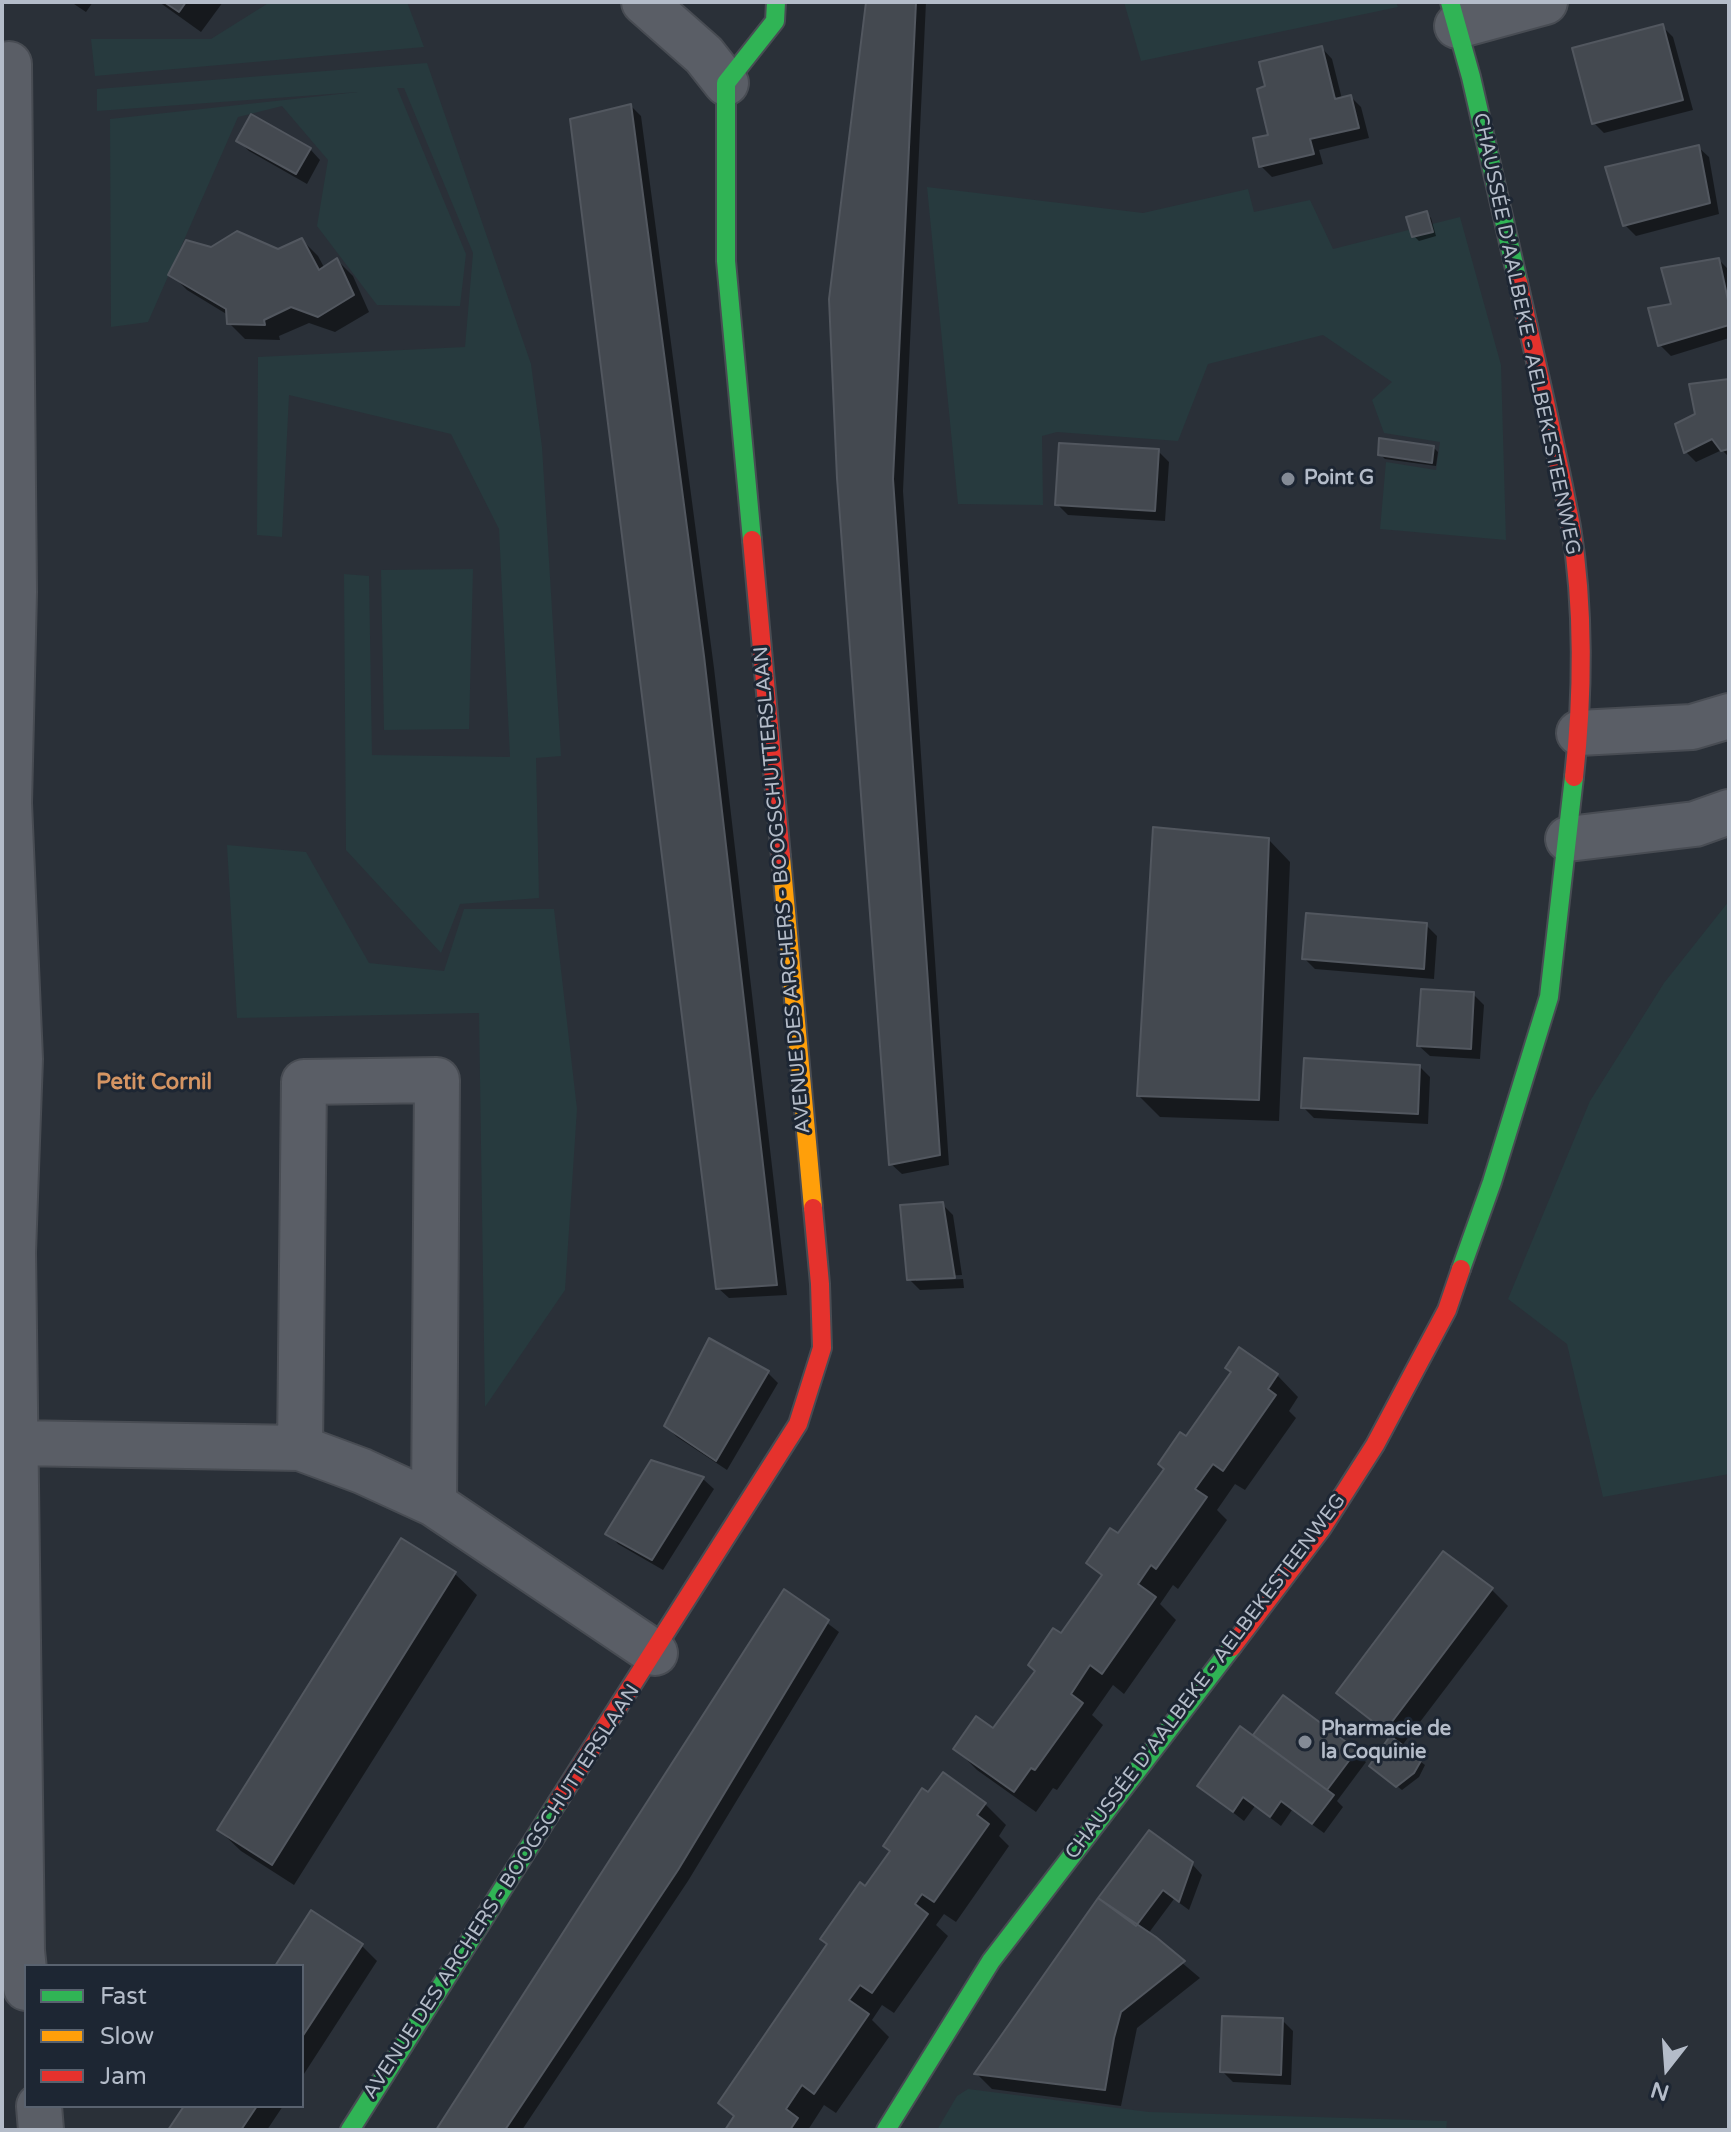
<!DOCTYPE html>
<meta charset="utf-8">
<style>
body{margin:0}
#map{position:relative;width:1731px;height:2132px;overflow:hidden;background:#2a3038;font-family:"Varela Round",sans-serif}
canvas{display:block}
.frame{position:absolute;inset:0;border:4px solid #b4bcc9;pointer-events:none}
.legend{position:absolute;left:24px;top:1964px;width:280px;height:144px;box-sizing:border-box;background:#1d2633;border:2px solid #59626f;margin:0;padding:10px 14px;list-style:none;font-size:24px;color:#b4bcc9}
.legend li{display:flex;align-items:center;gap:16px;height:40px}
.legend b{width:40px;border:2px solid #59626f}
.north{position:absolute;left:1627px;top:2028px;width:80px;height:80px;-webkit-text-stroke:6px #1d2633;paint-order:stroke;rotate:197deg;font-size:22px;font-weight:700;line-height:32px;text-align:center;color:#b4bcc9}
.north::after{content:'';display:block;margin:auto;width:28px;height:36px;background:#b4bcc9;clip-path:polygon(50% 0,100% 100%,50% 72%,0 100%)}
</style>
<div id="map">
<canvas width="1731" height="2132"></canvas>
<div class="frame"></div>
<ul class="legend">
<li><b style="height:10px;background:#30b455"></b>Fast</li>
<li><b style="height:10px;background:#ff9f0a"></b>Slow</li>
<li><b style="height:10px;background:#e5322d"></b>Jam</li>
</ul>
<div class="north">N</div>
</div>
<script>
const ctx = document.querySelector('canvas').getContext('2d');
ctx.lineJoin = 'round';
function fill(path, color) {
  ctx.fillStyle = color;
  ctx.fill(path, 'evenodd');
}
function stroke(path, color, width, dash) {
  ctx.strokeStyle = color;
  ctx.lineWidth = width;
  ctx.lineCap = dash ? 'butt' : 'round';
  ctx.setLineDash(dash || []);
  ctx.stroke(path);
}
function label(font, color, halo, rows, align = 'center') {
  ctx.font = font + ' "Varela Round",sans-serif';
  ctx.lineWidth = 6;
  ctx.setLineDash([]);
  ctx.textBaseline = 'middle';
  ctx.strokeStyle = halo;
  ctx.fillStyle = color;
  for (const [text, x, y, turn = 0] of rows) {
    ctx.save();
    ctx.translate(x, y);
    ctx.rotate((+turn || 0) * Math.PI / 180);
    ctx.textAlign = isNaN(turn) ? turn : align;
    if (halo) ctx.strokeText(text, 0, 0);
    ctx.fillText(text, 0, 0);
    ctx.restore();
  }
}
fill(new Path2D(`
 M270,2H407L424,47L95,76L91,39H211Z
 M1124,2H1396L1398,7L1141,61Z
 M427,63L531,364L542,447L561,756L536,758L539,898L460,904L441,953L346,850L344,574L369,576L372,755L510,757L499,529L451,434L289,395L282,537L257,535L258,357L465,347L473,253L404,88H397L466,254L460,306L377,305L317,226L328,160L282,106L238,117L148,322L111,327L110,119L358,92L97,111V89Z
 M927,187L1143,213L1248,189L1254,212L1310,200L1333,249L1460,217L1501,365L1506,540L1380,529L1386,462L1436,470L1440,442L1384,433L1372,400L1392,382L1323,335L1208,364L1178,441L1057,432L1042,436L1043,505L958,504Z
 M473,569L469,729L384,730L381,570Z
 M227,845L306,852L369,963L444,971L464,909H554L577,1109L565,1290L485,1407L479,1013L237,1018Z
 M1729,901V1474L1603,1497L1567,1344L1508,1299L1590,1101L1664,983Z
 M968,2089L1149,2112L1447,2121L1446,2130H937L957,2096Z`), '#273a3e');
fill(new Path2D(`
 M71,2H93L86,12Z
 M159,2H223L201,32Z
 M868,2H926L903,491L949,1165L902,1174L891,1164Z
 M1663,27L1673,37L1693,110L1604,133L1594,123Z
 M1322,48L1332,59L1342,99L1351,97L1361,107L1369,138L1319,150L1323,164L1272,177L1261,166L1270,136Z
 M631,106L641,116L714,668L787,1295L729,1298L718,1288Z
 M238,140L310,149L320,160L307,184L249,151Z
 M1698,147L1709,157L1719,214L1636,236L1625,225Z
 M1426,213L1431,218L1436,236L1419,241L1414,236Z
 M302,240L318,256L325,269L337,260L353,276L369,312L335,332L309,323L279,336L280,340L245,339L229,323L228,315L187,290L171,274L211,250L278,252Z
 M1719,260L1729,270V338L1671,356L1660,345L1674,306Z
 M1729,381V457L1722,450L1696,462L1686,452L1698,415Z
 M1433,447L1438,452L1436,466L1385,459L1380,454Z
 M1158,451L1169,462L1165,521L1068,515L1057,504Z
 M1269,840L1290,862L1279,1121L1160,1117L1139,1096Z
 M1426,925L1437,936L1434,979L1315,969L1304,958Z
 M1473,994L1484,1005L1480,1059L1430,1056L1419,1046Z
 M1420,1067L1430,1077L1428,1124L1314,1118L1303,1107Z
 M942,1204L953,1215L962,1275L916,1277V1281L963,1279L964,1288L920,1290L909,1279Z
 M1240,1349L1277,1375L1298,1397L1289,1411L1296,1418L1245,1490L1235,1484L1217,1510L1227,1520L1178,1589L1173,1585L1160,1604L1176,1620L1124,1694L1113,1685L1092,1715L1103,1725L1057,1790L1053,1788L1036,1812L977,1770L956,1749L993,1731L1061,1636L1103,1577L1088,1563L1119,1536L1232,1373Z
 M768,1373L778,1383L727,1470L677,1437L666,1426Z
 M652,1462L703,1479L714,1489L663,1570L618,1544L608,1533Z
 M402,1541L455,1574L477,1595L294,1885L241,1851L219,1830Z
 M1444,1554L1492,1590L1508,1606L1401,1747L1425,1765L1419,1777L1402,1790L1376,1770L1392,1737L1355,1709L1338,1693Z
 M785,1591L839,1632L688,1881L522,2130H438Z
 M1283,1698L1366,1762L1337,1801L1343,1807L1324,1833L1292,1810L1281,1826L1255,1806L1244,1821L1199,1786L1253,1738Z
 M928,1794L985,1804L1006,1825L999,1836L1009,1846L956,1922L944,1914L936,1925L948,1936L894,2013L882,2005L872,2020L889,2037L836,2113L824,2105L808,2130H727L735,2118L720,2103Z
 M1192,1864L1202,1875L1189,1910L1174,1899L1148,1934L1200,1978L1137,2028L1121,2106L992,2089L977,2074L1100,1900Z
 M361,1945L377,1961L302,2077V1966H277Z
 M1282,2020L1293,2031L1291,2085L1233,2082L1222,2071Z
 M186,2106H283L267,2130H170Z`), '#0007');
const building = new Path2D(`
 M164,2H186L179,12Z
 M866,2H916L893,479L940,1155L889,1165L837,478L829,299Z
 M1663,24L1683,100L1592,124L1572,48Z
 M1322,46L1335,99L1351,95L1359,128L1310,139L1314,154L1259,167L1253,138L1268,135L1257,89L1265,86L1259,62Z
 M631,104L704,656L777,1285L716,1289L570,119Z
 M251,114L311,148L296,174L236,141Z
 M1699,145L1710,203L1623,226L1605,167Z
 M1427,211L1433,232L1412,237L1406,217Z
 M237,231L278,249L302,238L319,270L337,258L354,295L318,317L291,307L264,320L265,325L227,324L226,309L168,275L186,240L211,247Z
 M1719,258L1729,305V325L1658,346L1648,308L1671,304L1661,268Z
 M1729,379V449L1721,451L1712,439L1684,453L1675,424L1695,414L1689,384Z
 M1379,438L1434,446L1432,463L1378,455Z
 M1059,443L1159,449L1155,511L1055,505Z
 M1153,827L1269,838L1259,1100L1137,1096Z
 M1306,913L1427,923L1424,969L1302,959Z
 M1421,989L1474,992L1471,1049L1417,1046Z
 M1304,1058L1420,1065L1418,1114L1301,1108Z
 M943,1202L955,1278L907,1280L900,1205Z
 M709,1338L769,1371L716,1461L664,1426Z
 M1239,1347L1278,1374L1268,1389L1276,1395L1223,1471L1213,1464L1195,1489L1207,1497L1156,1569L1151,1565L1138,1584L1156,1597L1102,1674L1090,1665L1071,1694L1083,1703L1035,1770L1031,1768L1014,1792L953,1749L976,1716L993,1728L1035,1671L1028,1665L1053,1628L1061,1633L1102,1575L1086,1563L1110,1528L1118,1533L1164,1469L1158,1464L1180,1432L1186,1436L1231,1372L1225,1368Z
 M651,1460L704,1477L652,1560L605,1534Z
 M401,1538L456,1572L272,1865L217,1830Z
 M1443,1551L1493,1588L1385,1731L1336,1693Z
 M784,1589L829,1620L678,1870L505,2130H436Z
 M1283,1695L1357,1750L1327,1790L1253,1735Z
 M1240,1726L1334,1795L1312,1824L1281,1801L1270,1817L1243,1797L1233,1812L1197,1786Z
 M1390,1736L1422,1759L1414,1773L1396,1787L1369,1766Z
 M943,1772L986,1803L977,1815L989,1824L934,1902L922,1894L915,1904L928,1914L872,1993L860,1985L849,2000L869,2014L814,2094L802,2085L786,2109L798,2118L790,2130H725L734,2116L718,2103L827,1944L820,1939L860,1882L865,1886L890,1851L883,1846L922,1788L928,1792Z
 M1149,1830L1193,1862L1179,1902L1163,1890L1136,1926L1098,1898Z
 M1098,1898L1156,1937L1185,1961L1121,2012L1114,2038L1105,2090L974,2074Z
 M311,1910L363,1944L302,2037V1966H275Z
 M1222,2016L1283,2018L1281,2075L1220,2072Z
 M184,2106H257L241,2130H168Z`);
fill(building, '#444950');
stroke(building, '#52575f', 2);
const street = new Path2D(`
 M644,2L704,55L726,83
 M1457,26L1545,2
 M9,64L14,592L9,803L20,1059L13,1252L22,1951L26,1988
 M1579,733L1692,727L1729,716
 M1568,839L1695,824L1729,812
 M17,1443L300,1448
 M434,1504L362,1471L300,1448L304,1082L437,1080L434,1504L655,1653
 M39,2106L41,2130`);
const fast = new Path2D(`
 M1450,2L1471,77L1518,282
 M752,540L726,261V83L775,21L776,2
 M1461,1269L1492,1182L1549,997L1574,777
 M350,2130L557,1803
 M886,2130L991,1961L1232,1647`);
const slow = new Path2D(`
 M781,857L813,1208`);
const jam = new Path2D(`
 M1518,282C1536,363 1556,445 1571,527C1584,606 1583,697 1574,777
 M752,540L781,857
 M1232,1647L1322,1528L1375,1445L1447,1310L1461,1269
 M557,1803L798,1424L822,1348L820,1284L813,1208`);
stroke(street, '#484c53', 48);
stroke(fast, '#484c53', 22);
stroke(slow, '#484c53', 22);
stroke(jam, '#484c53', 22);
stroke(street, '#5a5e66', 44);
stroke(fast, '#30b455', 18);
stroke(slow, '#ff9f0a', 18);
stroke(jam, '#e5322d', 18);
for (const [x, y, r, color] of [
 [1288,479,8,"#848b96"],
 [1305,1742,8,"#848b96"]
]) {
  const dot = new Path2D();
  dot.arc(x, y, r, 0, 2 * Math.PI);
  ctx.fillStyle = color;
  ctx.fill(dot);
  stroke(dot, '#1d2633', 3);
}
label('20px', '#b4bcc9', '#1d2633', [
 ["CHAUSSÉE D'AALBEKE - AELBEKESTEENWEG",1526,334,78],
 ["AVENUE DES ARCHERS - BOOGSCHUTTERSLAAN",783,890,-95],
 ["CHAUSSÉE D'AALBEKE - AELBEKESTEENWEG",1206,1677,-53],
 ["AVENUE DES ARCHERS - BOOGSCHUTTERSLAAN",502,1892,-57]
]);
label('bold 20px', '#b4bcc9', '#1d2633', [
 ["Point G",1304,479],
 ["Pharmacie de",1321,1730],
 ["la Coquinie",1321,1753]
], 'left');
label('bold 22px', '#d59563', '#1d2633', [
 ["Petit Cornil",154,1083]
]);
</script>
